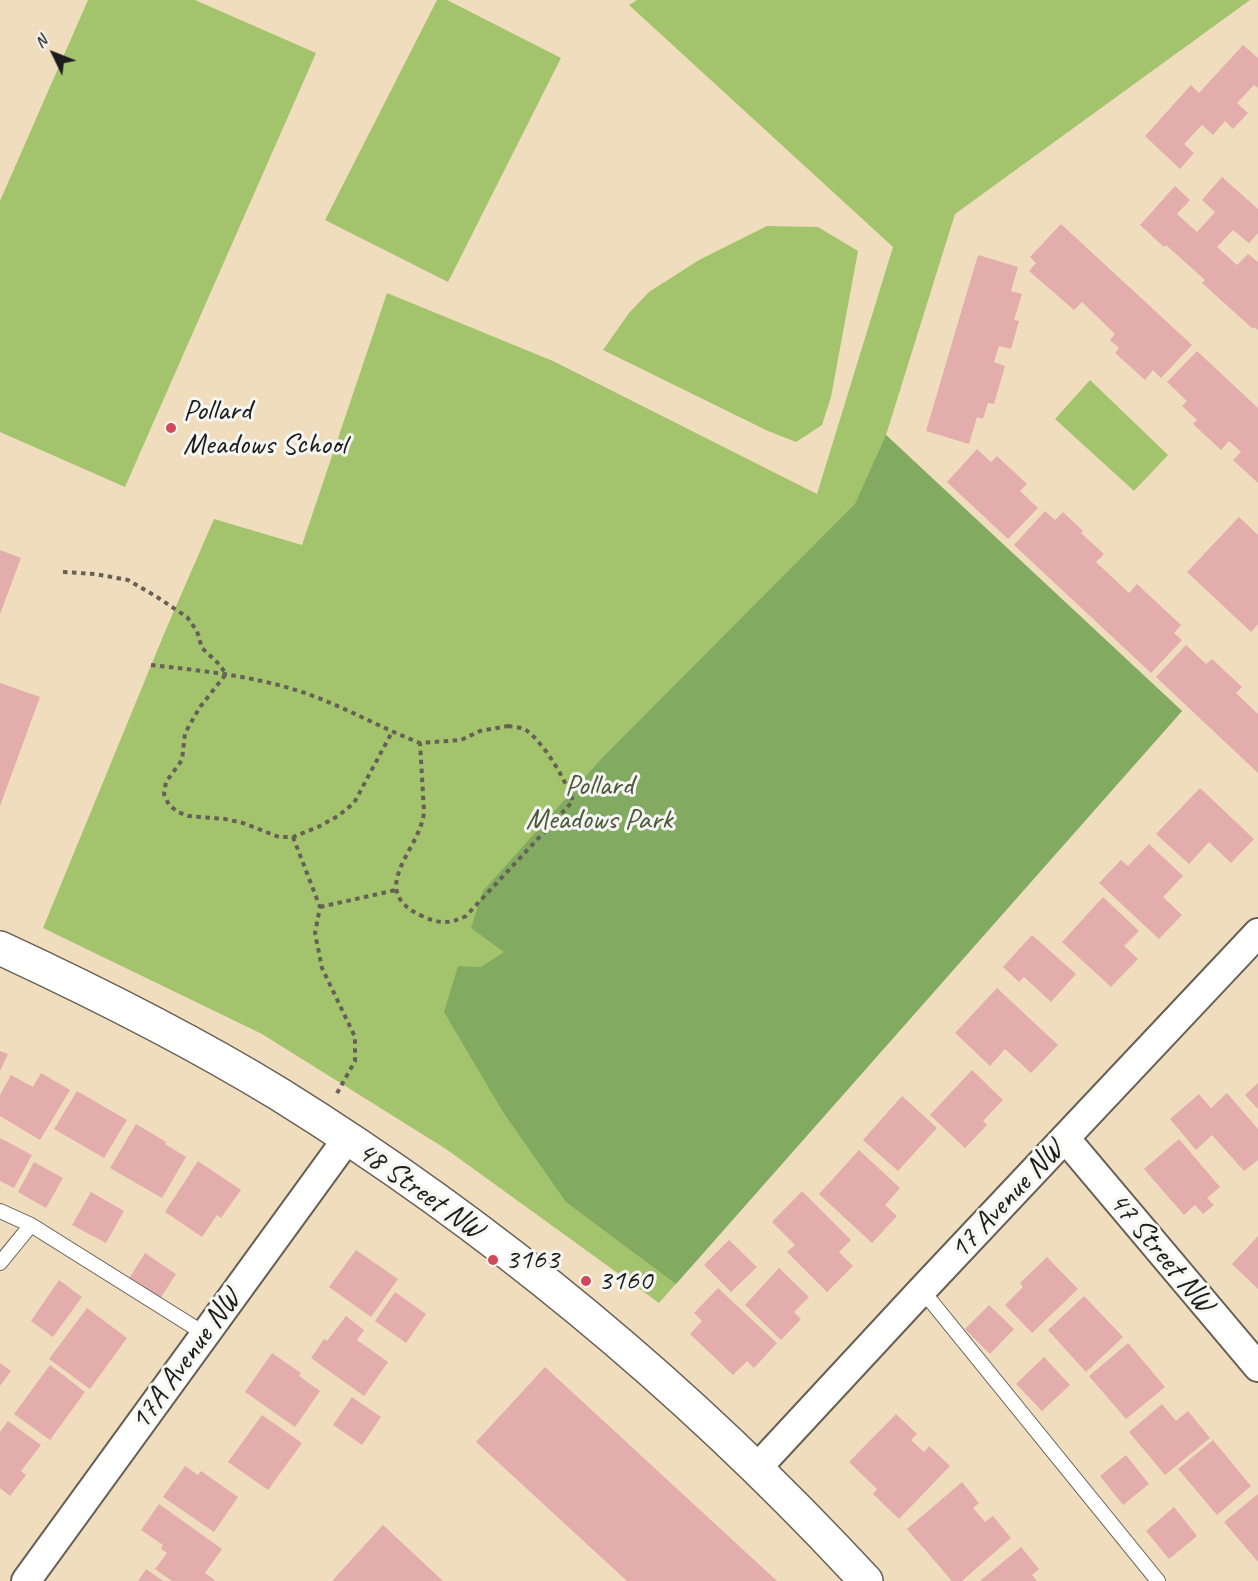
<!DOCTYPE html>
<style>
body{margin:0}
#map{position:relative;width:1258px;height:1581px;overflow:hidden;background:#f0ddbe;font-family:Caveat,sans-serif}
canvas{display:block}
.north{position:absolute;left:24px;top:24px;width:60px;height:60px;-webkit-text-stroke:4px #f6f6f2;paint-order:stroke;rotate:313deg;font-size:16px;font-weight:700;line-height:24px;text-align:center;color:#1c1c1c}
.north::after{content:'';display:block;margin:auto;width:21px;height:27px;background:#1c1c1c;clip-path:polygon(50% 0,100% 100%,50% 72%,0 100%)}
</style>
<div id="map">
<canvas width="1258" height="1581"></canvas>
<div class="north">N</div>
</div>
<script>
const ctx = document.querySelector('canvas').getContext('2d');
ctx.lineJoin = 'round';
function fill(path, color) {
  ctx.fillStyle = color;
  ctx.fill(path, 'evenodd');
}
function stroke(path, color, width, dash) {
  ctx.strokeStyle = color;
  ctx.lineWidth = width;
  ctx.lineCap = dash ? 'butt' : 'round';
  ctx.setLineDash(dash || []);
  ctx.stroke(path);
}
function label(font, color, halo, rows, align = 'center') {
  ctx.font = font + ' Caveat,sans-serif';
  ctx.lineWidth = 6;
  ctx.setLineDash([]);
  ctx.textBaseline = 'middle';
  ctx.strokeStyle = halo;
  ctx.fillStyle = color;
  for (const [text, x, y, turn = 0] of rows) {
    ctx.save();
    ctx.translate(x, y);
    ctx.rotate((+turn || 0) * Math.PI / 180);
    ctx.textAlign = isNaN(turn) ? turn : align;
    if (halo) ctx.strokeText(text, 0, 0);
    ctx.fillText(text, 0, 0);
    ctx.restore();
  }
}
fill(new Path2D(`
 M88,0H195L316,53L125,487L0,432V201Z
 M437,0H447L561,58L448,282L325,220Z
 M637,0H1250L955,214L886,435L1182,711L659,1303L446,1149L262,1034L43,928L164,634L214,519L302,545L387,293L553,361L817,494L893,247L629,5Z
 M767,226L818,227L858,251L831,397L822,425L796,442L768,431L603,350L629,313L649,292L699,260Z
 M1090,380L1168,455L1134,491L1055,419Z`), '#a3c46d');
fill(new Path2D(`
 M886,435L1182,711L676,1284L566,1202L503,1112L444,1012L458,966L481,967L504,952L471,928L483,891L602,758L855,504Z`), '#82aa60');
fill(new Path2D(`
 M1243,45L1258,58V88L1254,85L1237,103L1248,113L1233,129L1225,121L1213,135L1202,125L1184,144L1194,153L1180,169L1145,136L1191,85L1199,93Z
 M1222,177L1258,209V233L1249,243L1233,230L1217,247L1237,265L1248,254L1258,262V330L1254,327L1253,329L1202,283L1205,280L1166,245L1164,247L1140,225L1175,186L1190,200L1177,214L1197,232L1215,212L1202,200Z
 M1061,224L1192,345L1161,378L1153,370L1145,380L1115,353L1119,348L1110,340L1115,334L1082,302L1074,310L1029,271L1036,263L1030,257Z
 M978,255L1018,267L1011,291L1022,294L1014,320L1019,321L1011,349L999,346L994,362L1005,366L994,404L988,403L983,419L977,417L969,444L926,431Z
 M1197,351L1258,408V483L1233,460L1241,452L1229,441L1221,450L1193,424L1197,420L1182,406L1187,401L1167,382Z
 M977,449L991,462L997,456L1027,484L1020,491L1038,508L1008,539L947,482Z
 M1045,511L1055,520L1063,512L1083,531L1081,533L1104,554L1096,562L1129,593L1137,584L1181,625L1174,633L1182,640L1151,673L1014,545Z
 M1239,517L1258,535V624L1251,632L1187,572Z
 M0,550L21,558L0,614Z
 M1186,645L1206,664L1212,659L1242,687L1236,693L1258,714V773L1156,677Z
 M0,683L40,697L0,806Z
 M1200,788L1254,839L1231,863L1209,842L1189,864L1156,834Z
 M1149,844L1183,876L1163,897L1182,915L1159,939L1099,883L1121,860L1128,866Z
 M1103,897L1139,931L1124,946L1138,959L1111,987L1062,942Z
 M1032,935L1076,974L1051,1002L1024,977L1019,982L1003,967Z
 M997,988L1058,1045L1031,1073L1005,1049L990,1066L955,1033Z
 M0,1051L8,1054L0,1071Z
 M972,1070L1003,1100L983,1121L987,1125L965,1148L930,1115Z
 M41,1073L70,1090L40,1140L0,1116V1095L11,1075L33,1087Z
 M1258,1083V1109L1245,1095Z
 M77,1091L127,1120L104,1158L54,1129Z
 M1227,1093L1258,1129V1160L1244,1171L1212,1135L1196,1150L1170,1119L1199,1094L1211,1108Z
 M902,1096L937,1128L898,1171L863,1140Z
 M136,1124L166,1142L165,1144L186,1157L162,1198L110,1168Z
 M0,1138L32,1155L14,1188L0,1181Z
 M1179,1139L1220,1187L1207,1198L1214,1205L1203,1214L1195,1205L1184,1215L1144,1169Z
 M859,1150L900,1188L885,1205L897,1216L872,1243L819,1194Z
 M198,1161L241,1190L221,1218L217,1215L202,1237L165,1212Z
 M34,1162L63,1178L46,1208L18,1192Z
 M802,1191L851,1240L839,1252L853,1266L827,1292L787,1252L795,1245L772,1222Z
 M91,1192L124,1211L106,1243L72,1225Z
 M1258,1236V1289L1232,1264Z
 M729,1240L757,1267L731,1292L704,1265Z
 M356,1250L398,1279L371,1317L329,1287Z
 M145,1253L176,1274L158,1302L127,1282Z
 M1047,1257L1078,1289L1032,1333L1005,1305L1023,1287L1020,1283Z
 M779,1268L809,1297L794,1312L801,1319L781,1340L745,1305Z
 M59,1280L82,1297L53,1337L31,1321Z
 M718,1288L777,1343L754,1368L747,1361L733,1375L690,1334L702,1321L694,1313Z
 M395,1292L426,1314L406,1343L375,1321Z
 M1084,1296L1123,1337L1086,1372L1048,1330Z
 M989,1305L1014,1329L990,1354L965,1329Z
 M87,1308L127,1338L90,1389L49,1359Z
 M346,1316L364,1330L357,1340L388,1362L364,1396L311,1358L324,1339L327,1341Z
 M1128,1343L1165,1387L1126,1419L1089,1376Z
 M272,1353L301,1373L299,1376L320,1391L295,1427L245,1392Z
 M1044,1357L1070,1385L1042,1411L1016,1384Z
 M0,1363L11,1371L0,1386Z
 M50,1365L85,1392L50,1440L14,1414Z
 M545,1367L777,1581H627L476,1442Z
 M352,1397L381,1417L362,1445L333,1425Z
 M1162,1404L1176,1421L1188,1411L1210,1438L1165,1475L1129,1432Z
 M896,1414L917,1434L911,1440L924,1452L929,1446L950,1466L899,1519L873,1494L877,1489L849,1462Z
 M262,1415L302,1443L268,1490L228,1462Z
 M8,1421L41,1445L21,1471L26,1475L10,1496L0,1488V1432Z
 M1213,1440L1251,1486L1217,1515L1178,1469Z
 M1126,1455L1149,1484L1123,1505L1100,1476Z
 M185,1466L198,1475L201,1471L238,1497L214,1532L163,1497Z
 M962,1482L979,1503L973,1508L985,1522L993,1516L1011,1538L962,1581H952L907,1529Z
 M1258,1494V1562L1224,1522Z
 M159,1504L222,1549L205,1573L215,1580L214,1581H172L155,1569L167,1553L161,1549L163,1545L141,1530Z
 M1174,1507L1197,1536L1169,1559L1146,1531Z
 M383,1525L443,1581H332Z
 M1021,1547L1039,1569L1032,1575L1037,1581H980Z
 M146,1569L163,1581H138Z`), '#e3adac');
const lane = new Path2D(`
 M0,1211L31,1225L205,1334
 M0,1263L31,1225
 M922,1290L1158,1581`);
const street = new Path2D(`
 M1065,1138L1258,1367
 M757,1468L922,1290L1258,933
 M26,1581L347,1139`);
const secondary = new Path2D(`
 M0,948C95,992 189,1039 279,1094C496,1229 693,1394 866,1581`);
stroke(lane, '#666055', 16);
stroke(street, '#666055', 32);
stroke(secondary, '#666055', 36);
stroke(new Path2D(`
 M63,572L95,574L128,580L157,597L187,617L197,631L202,648L220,665L226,674L200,707L185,733L182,760L166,782L164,794L169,805L178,812L188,816L225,819L243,823L279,837H293L318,827L338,816L354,803L392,732
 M151,665C204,671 255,676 305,693C345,707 381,728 420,743
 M508,726C513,727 522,727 526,730C545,744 565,779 573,801L466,916C450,924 439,924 422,916C367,891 416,853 423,818C425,811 423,802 423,794C422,777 421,760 420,743L461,740L480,731Z
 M293,837L320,907L315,933L322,968L355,1037V1061L336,1095
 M320,907L396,890`), '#666055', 4, [4.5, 4.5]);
stroke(lane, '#fff', 14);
stroke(street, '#fff', 28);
stroke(secondary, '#fff', 33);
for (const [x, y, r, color] of [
 [171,428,6,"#d1495b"],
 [493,1260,6,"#d1495b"],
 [586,1281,6,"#d1495b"]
]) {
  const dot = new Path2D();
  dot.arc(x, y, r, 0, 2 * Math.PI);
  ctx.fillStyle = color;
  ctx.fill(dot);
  stroke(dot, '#f6f6f2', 2);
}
label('30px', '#1c1c1c', '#f6f6f2', [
 ["Pollard",183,411],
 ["Meadows School",183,445],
 ["3163",505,1260],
 ["3160",598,1281]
], 'left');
label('30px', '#4b5738', '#f6f6f2', [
 ["Pollard",599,786],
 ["Meadows Park",599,820]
]);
label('30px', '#1c1c1c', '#f6f6f2', [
 ["48 Street NW",420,1191,35],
 ["17 Avenue NW",1007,1200,-47],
 ["47 Street NW",1161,1253,50],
 ["17A Avenue NW",186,1360,-54]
]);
</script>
